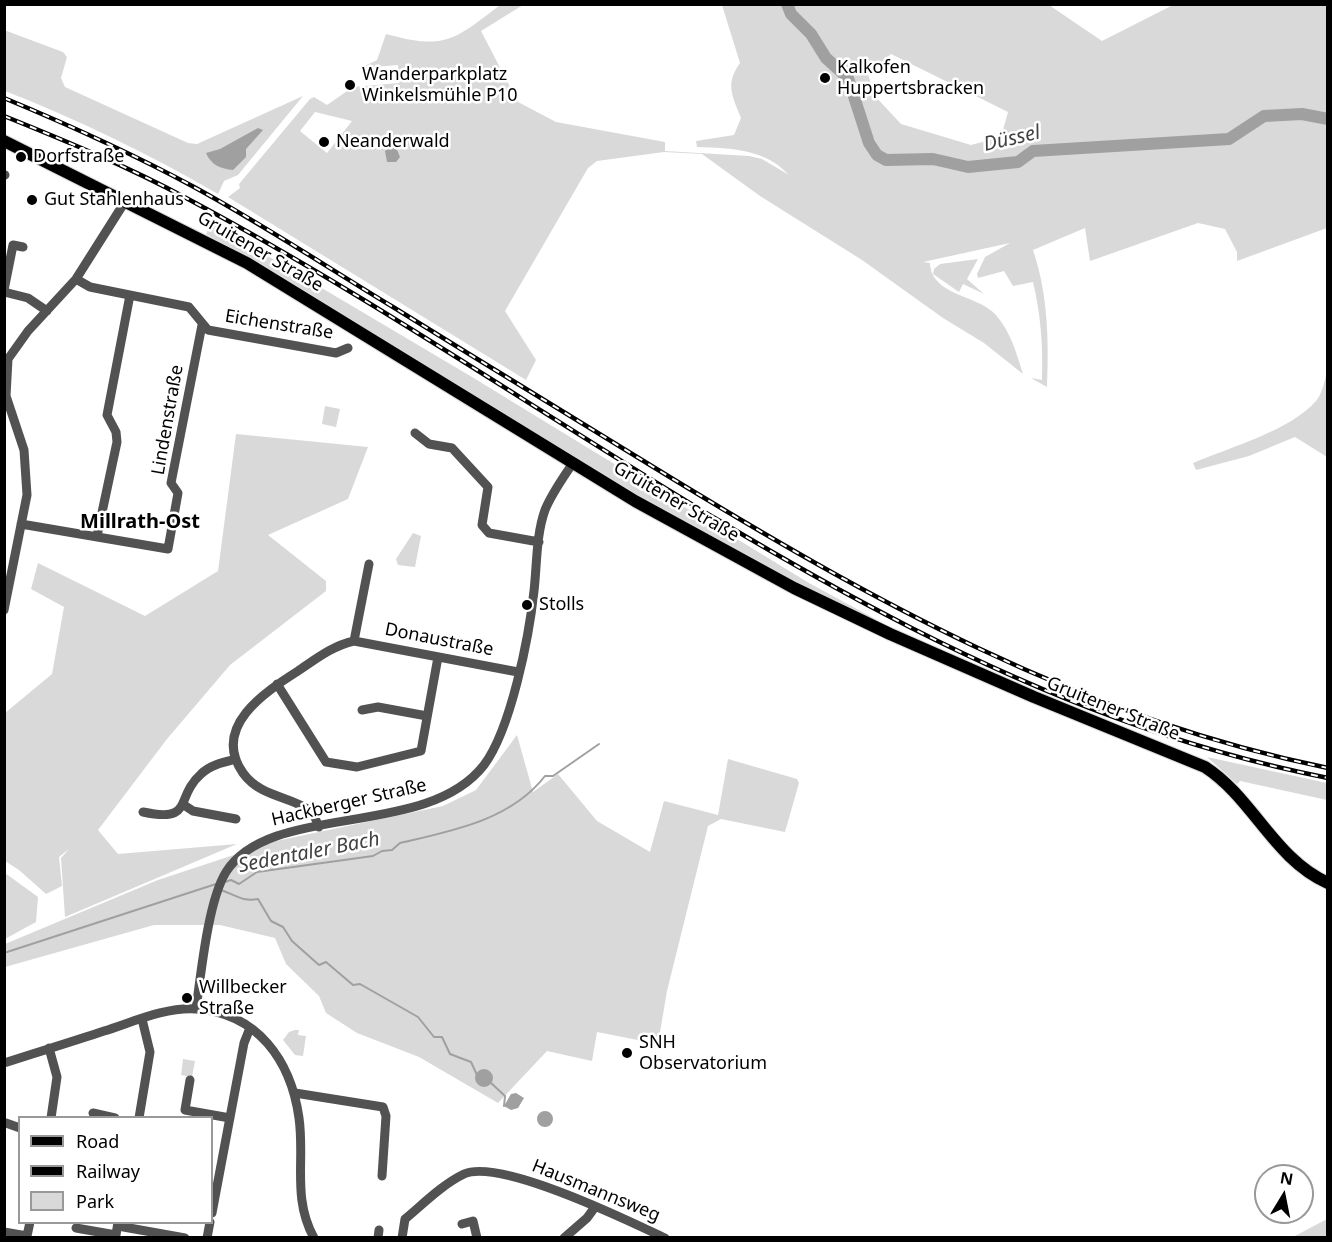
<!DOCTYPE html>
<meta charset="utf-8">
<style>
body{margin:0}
#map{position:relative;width:1332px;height:1242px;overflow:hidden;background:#fff;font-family:"Noto Sans",sans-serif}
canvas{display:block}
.frame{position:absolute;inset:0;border:6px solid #000;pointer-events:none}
.legend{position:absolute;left:18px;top:1116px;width:195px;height:108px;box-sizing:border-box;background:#fff;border:2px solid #999;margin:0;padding:8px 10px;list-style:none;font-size:18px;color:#000}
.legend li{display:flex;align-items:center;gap:12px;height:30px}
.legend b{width:30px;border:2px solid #999}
.north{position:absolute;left:1254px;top:1164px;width:60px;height:60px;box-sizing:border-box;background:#fff;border:2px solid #999;border-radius:50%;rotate:10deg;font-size:16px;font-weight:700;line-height:24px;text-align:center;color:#000}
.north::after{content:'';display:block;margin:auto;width:21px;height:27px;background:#000;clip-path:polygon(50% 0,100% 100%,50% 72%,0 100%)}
</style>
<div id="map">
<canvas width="1332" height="1242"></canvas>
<div class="frame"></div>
<ul class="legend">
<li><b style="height:8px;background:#000"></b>Road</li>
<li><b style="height:8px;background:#000"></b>Railway</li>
<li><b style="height:16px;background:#d9d9d9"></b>Park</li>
</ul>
<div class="north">N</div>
</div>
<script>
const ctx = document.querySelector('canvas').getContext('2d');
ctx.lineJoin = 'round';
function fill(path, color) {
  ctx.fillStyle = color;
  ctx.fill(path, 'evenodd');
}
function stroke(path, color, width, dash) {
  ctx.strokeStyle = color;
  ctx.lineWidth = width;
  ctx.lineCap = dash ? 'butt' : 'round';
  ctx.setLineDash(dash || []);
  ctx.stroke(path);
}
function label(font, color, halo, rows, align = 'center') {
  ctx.font = font + ' "Noto Sans",sans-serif';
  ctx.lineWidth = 5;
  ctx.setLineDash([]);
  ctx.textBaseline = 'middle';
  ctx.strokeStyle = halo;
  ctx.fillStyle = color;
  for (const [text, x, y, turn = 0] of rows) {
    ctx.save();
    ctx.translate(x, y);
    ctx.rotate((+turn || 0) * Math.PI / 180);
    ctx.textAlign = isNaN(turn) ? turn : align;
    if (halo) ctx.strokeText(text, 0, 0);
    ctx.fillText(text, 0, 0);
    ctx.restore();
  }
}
fill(new Path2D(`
 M500,5H523L481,31L518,102L556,122L665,142V151L749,156L762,159L789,175C765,149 732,148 697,147L696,141L734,135L741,118C732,95 725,84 740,63L722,5H1049L1102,41L1173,5H1327V228L1237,261V252L1225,229L1198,223L1093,260L1090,261L1085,228L1033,250C1048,294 1049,341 1047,387L1031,378L1042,380C1043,345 1041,316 1033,282L1013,286L1004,271L978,278L977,274L985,257L1010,243L923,262L930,263C931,296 979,295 996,315C1011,332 1017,355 1023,374L984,343L943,318L862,260L760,196L702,154L664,152L597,161L588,168L505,311L536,360L526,380L228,197L240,188L239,184L310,99L314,97L327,105L353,87L399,83L398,65L361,68L377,60L386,34C445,50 453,41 500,5ZM891,54L1008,112L1001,137L971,145L901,124L874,95L868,74ZM315,112L352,121L327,153L300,131Z
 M4,30L63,52L67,57L61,78L65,87L188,143L197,144L303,96L238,175L224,181L218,194C149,154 79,120 5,91Z
 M212,223L472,377L809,583L879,621L878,625L674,520L206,234Z
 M978,259L967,279L984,294L963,284L959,292L933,274L934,269L940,264Z
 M1327,371V457L1295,437L1249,456L1196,470L1193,463C1231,447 1291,430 1316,401C1322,394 1325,380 1327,371Z
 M325,406L340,409L336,427L322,424Z
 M236,434L368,447L348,499L268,535L326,581V591L230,665L167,739L98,830L118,854L237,844L65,917L61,858L69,849L59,857L62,886L46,894L19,870L5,861V713L52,674L64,607L31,589L38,563L145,616L218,571Z
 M413,533L421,536L415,567L398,565L396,559Z
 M517,735L533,792L558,774L597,821L650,852L664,801L718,815L728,759L797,779L799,783L785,832L721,819L708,826L667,991L658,1044L597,1032L592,1061L547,1051L498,1103L419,1057L357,1033L326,1013L319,996L286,964L275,938L220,925H154L5,967V944L158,880L276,841L443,806L476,790Z
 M1207,757L1327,783V800L1240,781L1237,784Z
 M5,873L38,897L36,922L5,939Z
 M295,1030H299L298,1035L306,1036L303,1056L295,1055L283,1040L289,1032Z
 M183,1059L195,1061L192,1077L181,1075Z
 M1327,1219V1237H1293Z`), '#d9d9d9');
fill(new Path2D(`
 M258,128L263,130L246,149V157L233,170C221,169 211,165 206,153L220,149Z
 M392,144L395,145L400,157L396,162H387L385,151Z
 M475 1078a9 9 0 1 1 18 0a9 9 0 1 1-18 0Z
 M516,1093L524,1098L518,1108L511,1110L504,1106L511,1094Z
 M537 1119a8 8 0 1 1 16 0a8 8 0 1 1-16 0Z`), '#a0a0a0');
stroke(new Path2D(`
 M225,882L231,880L239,884L257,872L373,856L382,851L392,850L400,843C452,831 511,820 545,776H553L599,744
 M221,890C236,895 242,902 258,899L271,921L283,927L292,941L319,965L326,962L353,985L360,984L418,1017L434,1037H442L450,1054L471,1062L477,1075
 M4,953L216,884
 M490,1082L505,1096L504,1106`), '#a0a0a0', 2);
stroke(new Path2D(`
 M787,4L791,14L811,34L826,58L848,78L869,143L877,155L886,160L933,159L968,167L1018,162L1033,151L1229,139L1264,116L1302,114L1328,119`), '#a0a0a0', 12);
const major = new Path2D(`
 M4,141L247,263L635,501L794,588L890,634L1034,697L1205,767C1253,798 1274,859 1328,883`);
stroke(major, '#dbdbdb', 14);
stroke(new Path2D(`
 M4,175H5
 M76,279L90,287L189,307L208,330L336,353L348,348
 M4,290L13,245L23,247
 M4,292L28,298L47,311
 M415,433L429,444L452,448L488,487L482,525L489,533L539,542
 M21,524L168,549L178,493L171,483L202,325
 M97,536L117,442L116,432L107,415L130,295
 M4,610L27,495L24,450L6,396L8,359L28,331L76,279L126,200
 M354,641L369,564
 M277,684L326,762L357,767L421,751L438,657
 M362,710L378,707L427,716
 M184,805L193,811L236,819
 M143,812C195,823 174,798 201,774C210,765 224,762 236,759
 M319,827C317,822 314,814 310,811C292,796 261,798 243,773C211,727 265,692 298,671C316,659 332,646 354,641L518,672
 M196,1009C201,974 208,901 226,872C271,801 426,840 484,765C511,729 529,637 534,591C537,565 536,535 545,510C552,493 563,478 573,463
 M49,1048L57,1077L51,1118
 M4,1063C38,1052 71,1042 104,1031C133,1022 165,1007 196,1009C258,1013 291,1061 299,1118C305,1160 292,1198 314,1238
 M190,1080L185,1110L230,1118
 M295,1093L383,1107L386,1116L382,1176
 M93,1113L115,1118
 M139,1118L150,1052L142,1019
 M6,1123L20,1128
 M212,1213L244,1043L250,1028
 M462,1224L473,1221L477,1238
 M118,1226L185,1238
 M76,1228L116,1235L118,1222
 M4,1232L27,1236L30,1222
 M207,1238L210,1222
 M378,1238L379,1230
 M402,1238L405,1219C423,1204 443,1184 464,1174C500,1158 627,1220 665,1238
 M564,1238L587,1218L595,1207`), '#525252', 9);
stroke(major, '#000', 12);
const rail = new Path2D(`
 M4,98C69,125 133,154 194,187C262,224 327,267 393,307C480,361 567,414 655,468C869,599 1078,717 1328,768
 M4,116C66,141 129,167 188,199C563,399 900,694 1328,778`);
stroke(rail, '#000', 4.5);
stroke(rail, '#fff', 2, [7]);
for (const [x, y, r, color] of [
 [825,78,6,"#000"],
 [350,85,6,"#000"],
 [324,142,6,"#000"],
 [21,157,6,"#000"],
 [32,200,6,"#000"],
 [527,605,6,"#000"],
 [187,998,6,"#000"],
 [627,1053,6,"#000"]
]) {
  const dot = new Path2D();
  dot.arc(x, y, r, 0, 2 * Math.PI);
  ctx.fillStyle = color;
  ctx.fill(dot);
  stroke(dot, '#fff', 2);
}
label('18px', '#000', '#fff', [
 ["Kalkofen",837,68],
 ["Huppertsbracken",837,89],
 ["Wanderparkplatz",362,75],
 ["Winkelsmühle P10",362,96],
 ["Neanderwald",336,142],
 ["Dorfstraße",33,157],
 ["Gut Stahlenhaus",44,200],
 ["Stolls",539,605],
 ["Willbecker",199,988],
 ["Straße",199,1009],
 ["SNH",639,1043],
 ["Observatorium",639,1064]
], 'left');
label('18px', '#000', '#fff', [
 ["Gruitener Straße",260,252,30],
 ["Eichenstraße",279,325,9],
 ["Lindenstraße",168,420,-80],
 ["Gruitener Straße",676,502,30],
 ["Donaustraße",439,640,11],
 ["Gruitener Straße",1113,709,22],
 ["Hackberger Straße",349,803,-13],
 ["Hausmannsweg",596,1191,22]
]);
label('italic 20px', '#414141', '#fff', [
 ["Düssel",1012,139,-13],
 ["Sedentaler Bach",309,853,-11]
]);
label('bold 20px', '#000', '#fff', [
 ["Millrath-Ost",140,522]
]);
</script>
